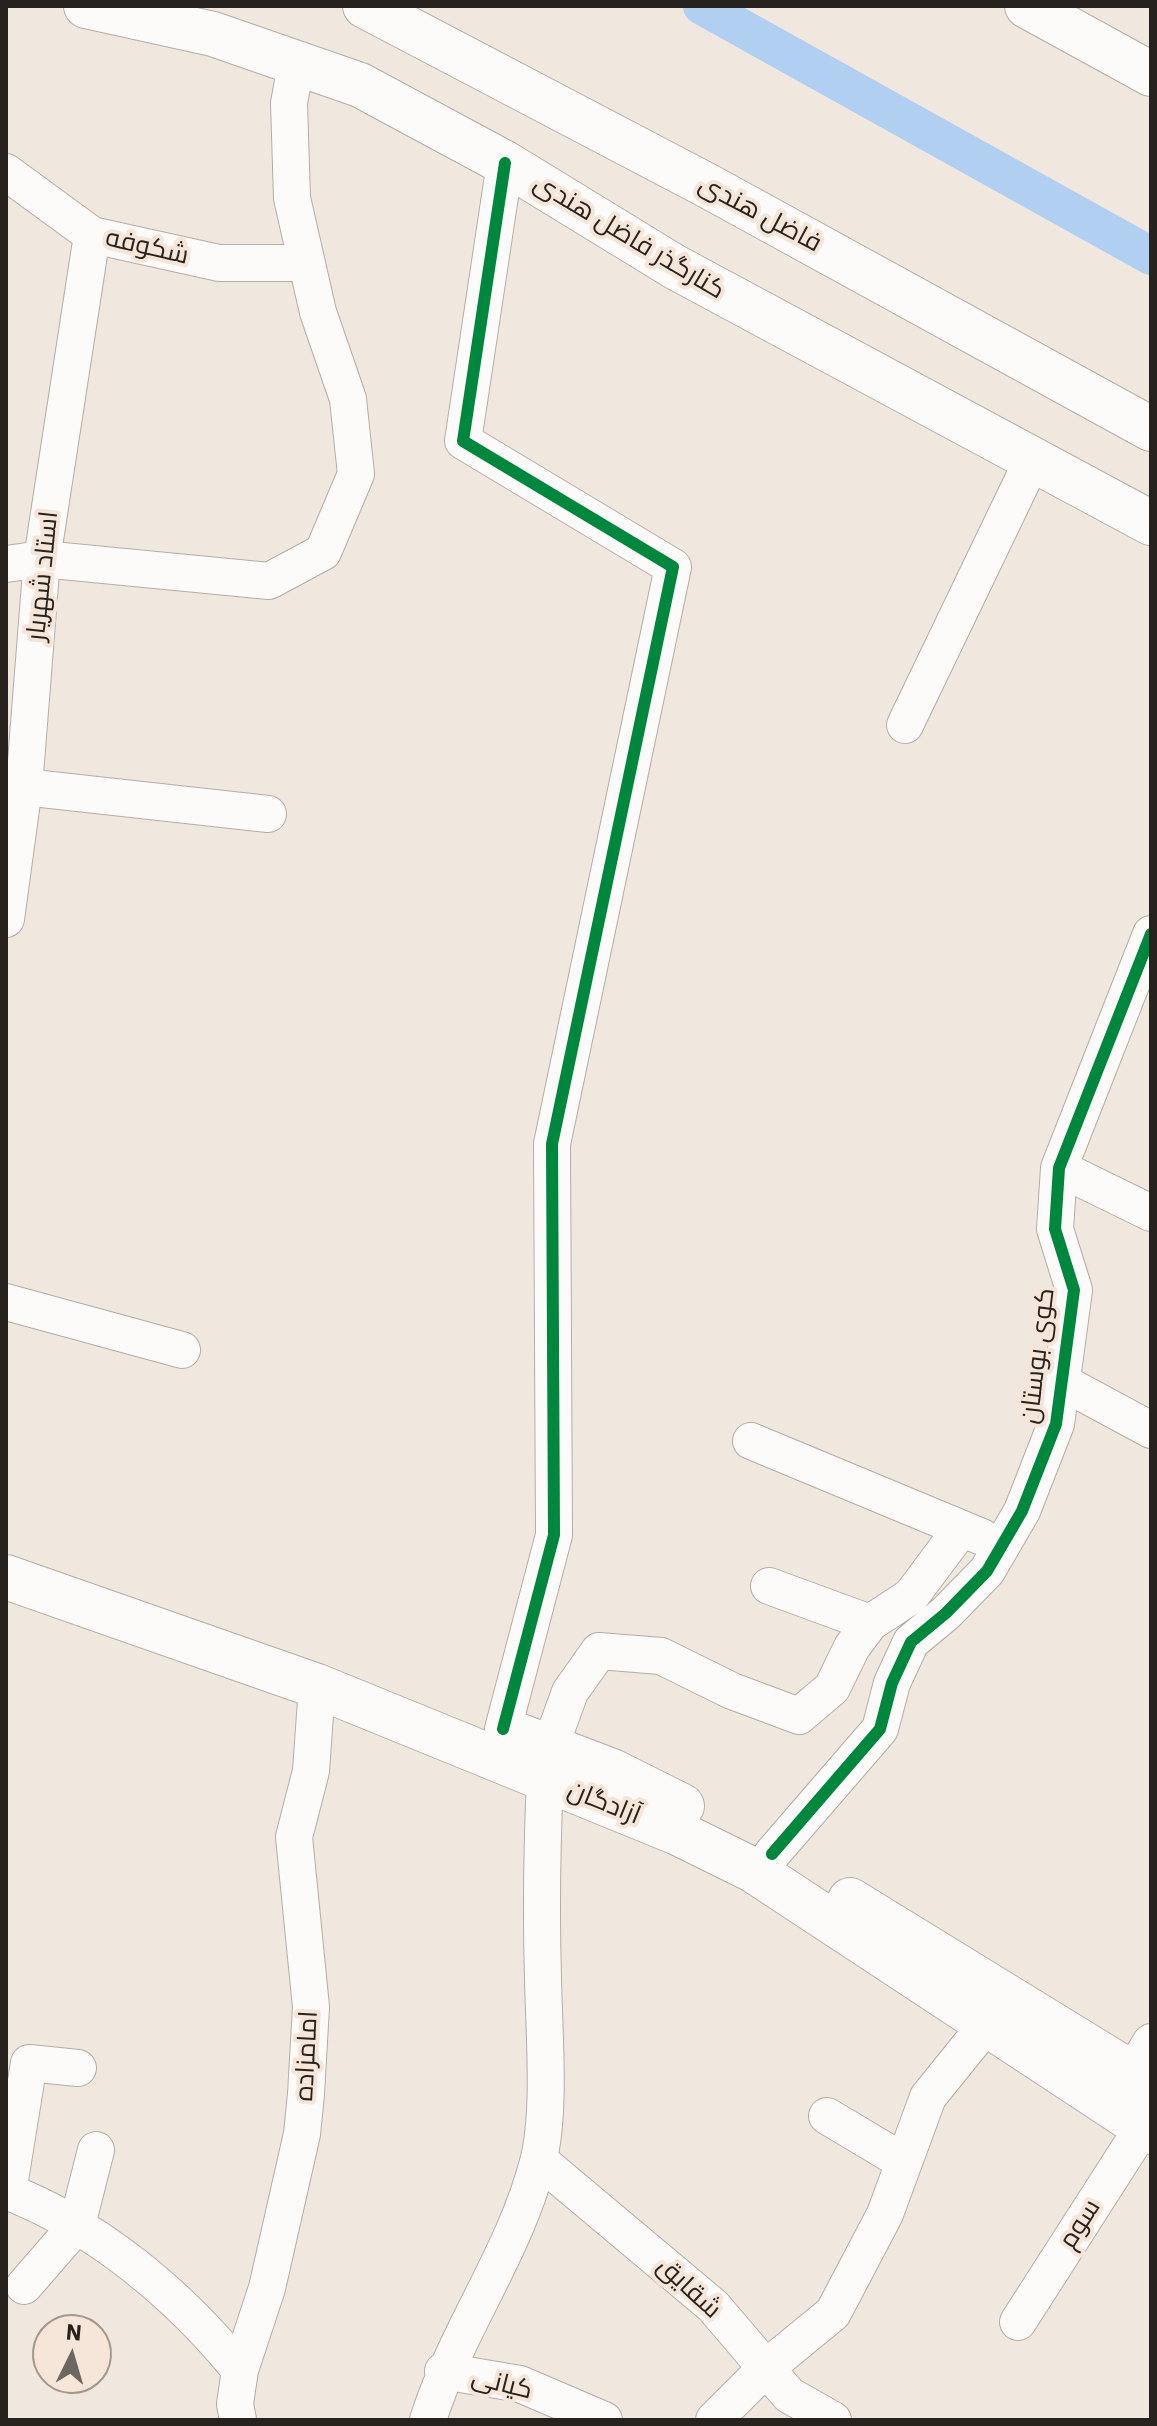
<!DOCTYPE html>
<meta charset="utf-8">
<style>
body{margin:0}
#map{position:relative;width:1157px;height:2426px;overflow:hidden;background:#f0e7df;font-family:"IBM Plex Sans",sans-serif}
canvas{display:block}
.frame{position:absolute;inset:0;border:8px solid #27221d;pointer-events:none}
.north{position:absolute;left:32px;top:2314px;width:80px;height:80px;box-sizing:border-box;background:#f6e6d9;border:2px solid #a3988e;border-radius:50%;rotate:5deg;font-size:22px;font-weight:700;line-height:32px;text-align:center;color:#27221d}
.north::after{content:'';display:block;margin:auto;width:28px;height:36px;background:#6d6761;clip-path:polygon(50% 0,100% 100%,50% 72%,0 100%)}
</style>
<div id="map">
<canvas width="1157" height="2426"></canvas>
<div class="frame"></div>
<div class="north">N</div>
</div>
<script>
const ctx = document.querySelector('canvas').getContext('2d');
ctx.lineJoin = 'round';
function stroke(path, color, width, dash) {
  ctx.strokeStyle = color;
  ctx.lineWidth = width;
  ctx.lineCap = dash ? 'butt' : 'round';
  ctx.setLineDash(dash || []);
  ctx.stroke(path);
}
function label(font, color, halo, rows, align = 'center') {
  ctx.font = font + ' "IBM Plex Sans",Cairo,sans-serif';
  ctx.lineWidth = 8;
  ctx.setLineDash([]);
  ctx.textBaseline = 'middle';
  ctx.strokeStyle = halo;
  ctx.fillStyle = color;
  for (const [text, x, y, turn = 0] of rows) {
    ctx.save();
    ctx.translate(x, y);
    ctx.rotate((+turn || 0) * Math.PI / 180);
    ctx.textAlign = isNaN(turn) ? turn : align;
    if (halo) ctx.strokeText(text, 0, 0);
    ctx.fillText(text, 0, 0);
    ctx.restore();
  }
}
stroke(new Path2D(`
 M702,6L1151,256`), '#b0cff1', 38);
const minor = new Path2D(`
 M6,172L92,235L219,263H307
 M6,564L42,559L269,581L323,552L356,474L348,399L318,312L292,198L289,103L297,60
 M905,725L1032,461
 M6,785L268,814
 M6,919L24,787L42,559L92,235
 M1059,1168L1151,1213
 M6,1302L182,1350
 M1062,1382L1151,1430
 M751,1441L982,1537
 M769,1586L870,1623
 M503,1729L554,1535L552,1144L673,567L463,441L505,163
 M550,1747L570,1692L599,1651L661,1656L732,1691L799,1716L832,1688L852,1647L870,1623L911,1596L961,1529
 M772,1854L880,1729L892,1683L911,1642L946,1613L987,1571L1022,1511L1056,1424L1074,1290L1055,1229L1059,1168L1151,934
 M1132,2073L1151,2042
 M827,2116L904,2162
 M539,2160L713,2306L789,2395L833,2420
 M6,2191C97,2226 179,2295 240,2370
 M8,2192L29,2063L78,2068
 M24,2286L77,2225L96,2150
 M1018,2322L1143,2127
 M443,2371L520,2384L604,2420
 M238,2420L235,2404L240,2370L267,2288L302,2134L306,2094L311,2007L294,1837L311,1771L317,1686
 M428,2420C456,2331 515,2252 538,2162C551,2113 544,2032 543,1979C541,1912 542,1846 545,1778
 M714,2420L766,2368L833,2313L885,2214L928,2097L987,2024`);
const major = new Path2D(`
 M86,6L213,34L360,85L505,163L675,267L1151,523
 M365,6L708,186L1151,429
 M1027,6L1151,74
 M6,1577L317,1686L678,1833L753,1870L1151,2132
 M510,1732L612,1771L682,1806
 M850,1900L1151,2085`);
stroke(minor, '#b4ada7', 38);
stroke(major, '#b4ada7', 46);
stroke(minor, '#fdfbfa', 36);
stroke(major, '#fdfbfa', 44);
stroke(new Path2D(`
 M503,1729L554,1535L552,1144L673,567L463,441L505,163
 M772,1854L880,1729L892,1683L911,1642L946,1613L987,1571L1022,1511L1056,1424L1074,1290L1055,1229L1059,1168L1151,934`), '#00873e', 12);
label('26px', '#27221d', '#f6e6d9', [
 ["فاضل هندی",760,214,28],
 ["کنارگذر فاضل هندی",629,237,31],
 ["شکوفه",147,247,13],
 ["استاد شهریار",43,576,-84],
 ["کوی بوستان",1038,1356,-83],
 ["آزادگان",604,1803,22],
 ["امامزاده",307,2056,-87],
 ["سوم",1080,2224,-57],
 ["شقایق",689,2288,43],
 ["کیانی",502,2384,14]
]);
</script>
